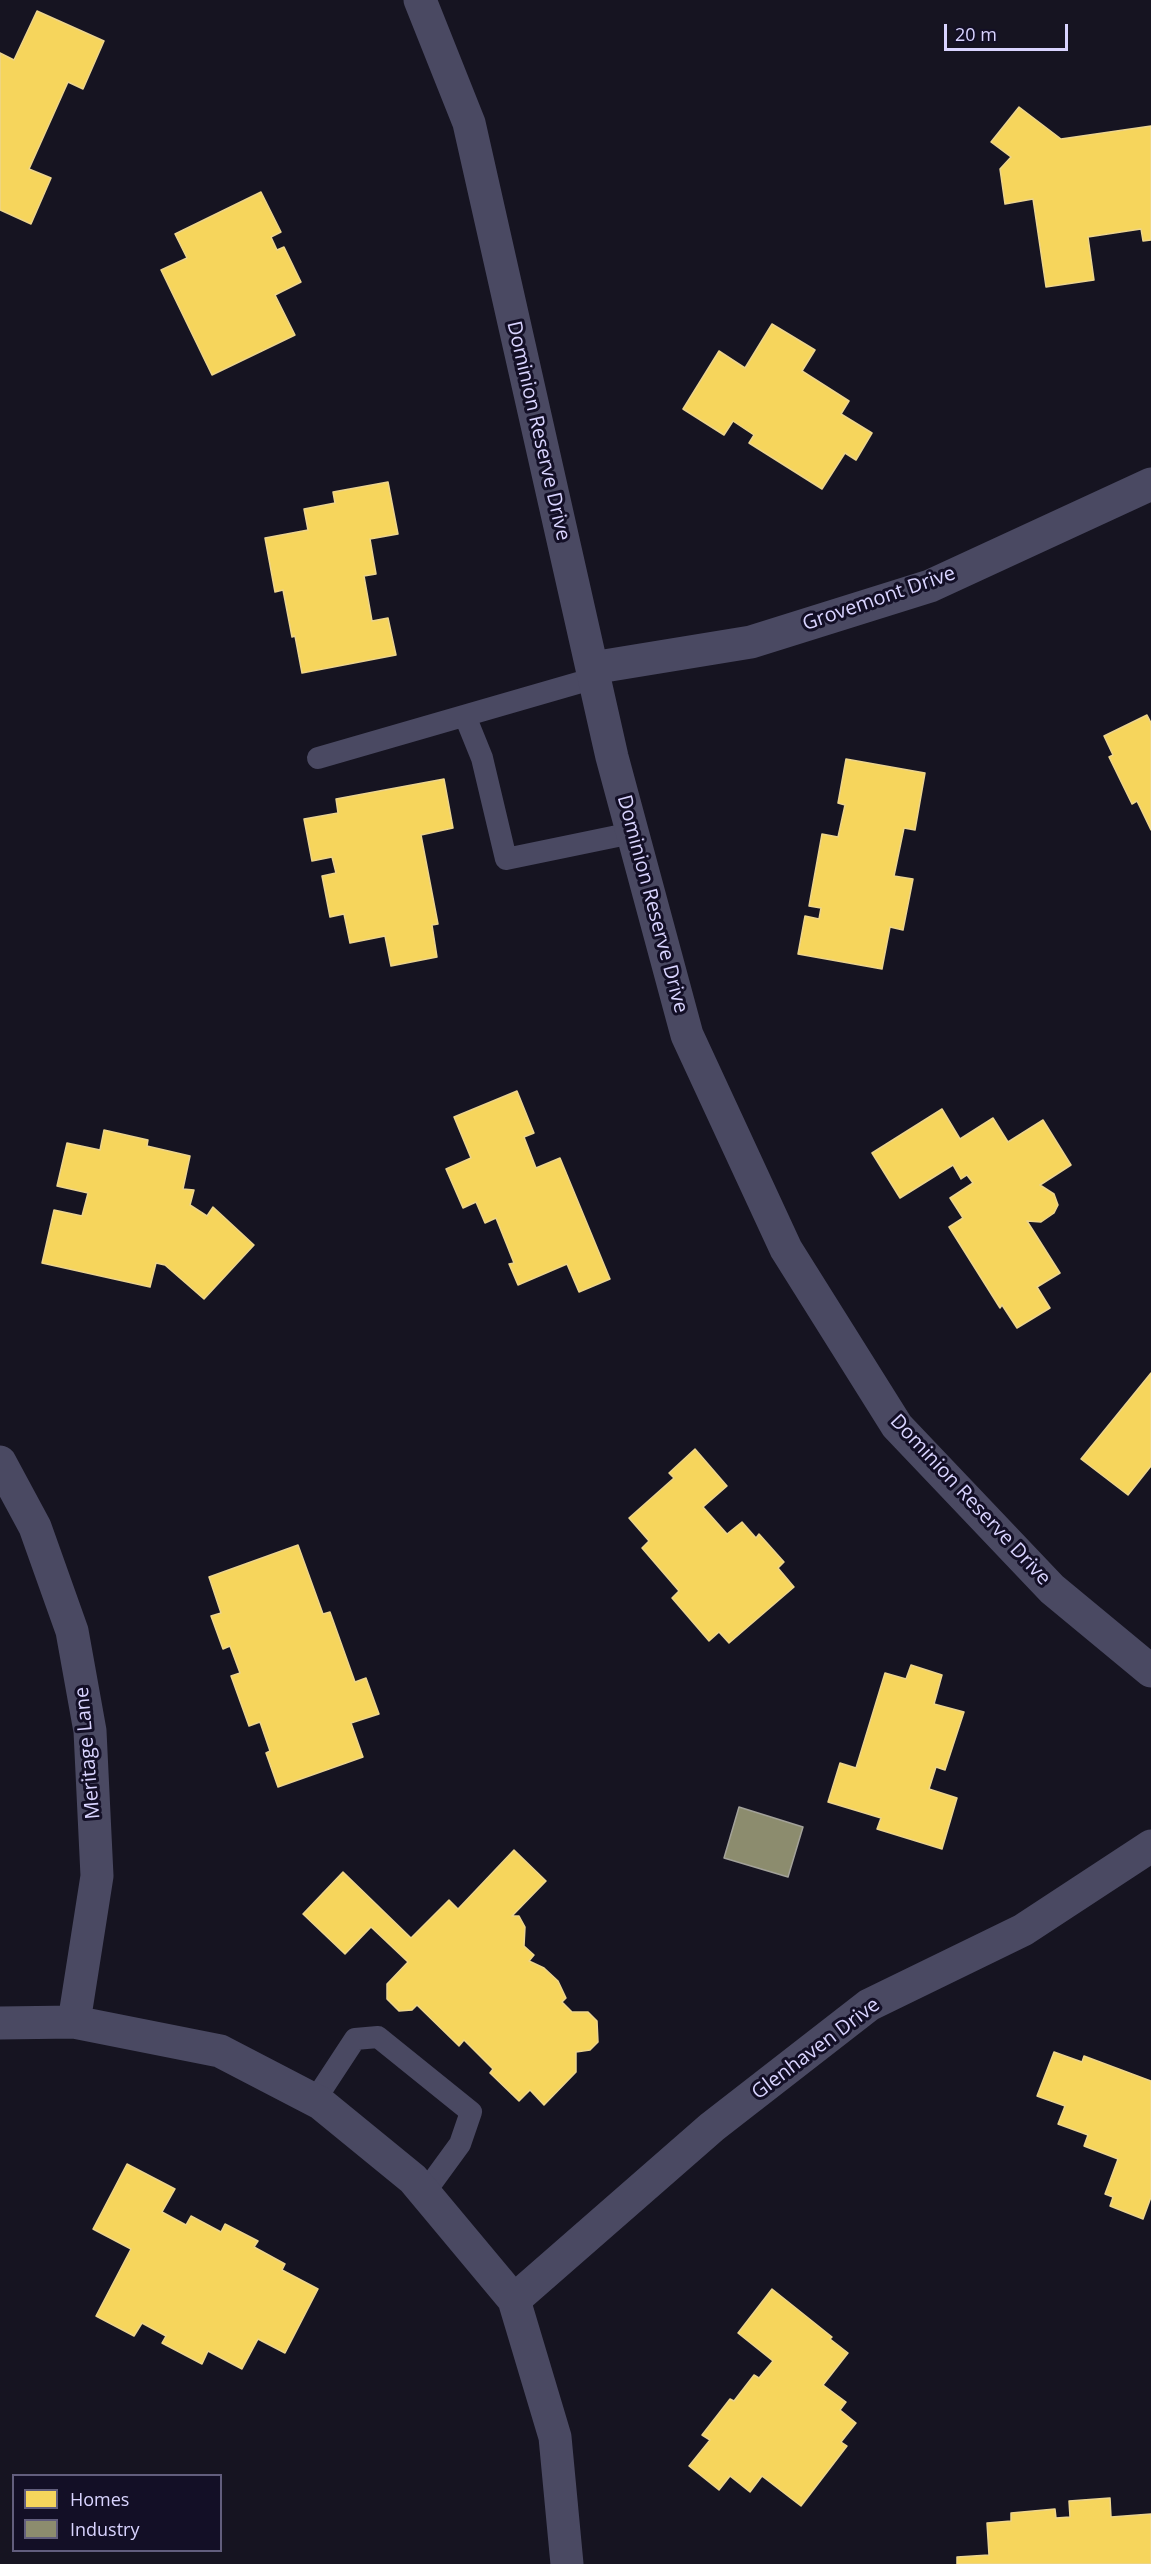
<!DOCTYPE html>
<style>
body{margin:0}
#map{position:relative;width:1151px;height:2564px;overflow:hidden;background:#161421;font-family:"Open Sans",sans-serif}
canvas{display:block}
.legend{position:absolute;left:12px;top:2474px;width:210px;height:78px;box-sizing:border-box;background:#130f26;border:2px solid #625e7d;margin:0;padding:8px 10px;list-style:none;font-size:18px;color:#d9d4ff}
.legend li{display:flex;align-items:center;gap:12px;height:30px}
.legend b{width:30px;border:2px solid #625e7d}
.scale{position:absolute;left:944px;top:24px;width:124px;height:27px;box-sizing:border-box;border:3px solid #d9d4ff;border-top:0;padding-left:8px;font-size:18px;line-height:21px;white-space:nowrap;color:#d9d4ff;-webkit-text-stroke:4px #130f26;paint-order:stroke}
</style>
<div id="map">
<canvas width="1151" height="2564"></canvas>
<ul class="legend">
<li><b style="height:16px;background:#f6d55c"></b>Homes</li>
<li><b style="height:16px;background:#8c8c6e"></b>Industry</li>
</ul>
<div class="scale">20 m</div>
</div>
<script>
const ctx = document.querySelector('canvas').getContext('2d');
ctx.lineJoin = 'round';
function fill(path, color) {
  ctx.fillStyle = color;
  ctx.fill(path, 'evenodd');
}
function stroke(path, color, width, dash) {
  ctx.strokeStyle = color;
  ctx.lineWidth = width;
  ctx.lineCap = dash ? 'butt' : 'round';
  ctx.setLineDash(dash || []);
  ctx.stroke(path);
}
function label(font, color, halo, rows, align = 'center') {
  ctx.font = font + ' "Open Sans",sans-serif';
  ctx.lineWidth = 6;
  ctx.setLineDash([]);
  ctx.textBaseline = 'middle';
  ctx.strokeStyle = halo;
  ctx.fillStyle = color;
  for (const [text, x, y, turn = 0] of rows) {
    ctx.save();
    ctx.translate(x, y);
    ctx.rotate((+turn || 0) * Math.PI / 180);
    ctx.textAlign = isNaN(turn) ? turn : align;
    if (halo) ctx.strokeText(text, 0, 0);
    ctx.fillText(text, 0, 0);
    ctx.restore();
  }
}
const homes = new Path2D(`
 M37,11L104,41L83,89L68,82L29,169L51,178L31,224L0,210V53L14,60Z
 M1019,107L1061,139L1151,126V240L1143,241L1141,229L1088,237L1094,280L1046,287L1033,199L1005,204L1000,169L1011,157L991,142Z
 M261,192L281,232L271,237L277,250L284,247L301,282L275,295L295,335L212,375L161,270L187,258L175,234Z
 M772,324L815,350L802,371L849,401L841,414L872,433L856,460L845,453L822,489L749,443L754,435L733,421L724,435L683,409L719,351L745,368Z
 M388,482L398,534L370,539L376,574L364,576L372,621L388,618L396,655L302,673L295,636L292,637L283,590L275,592L265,538L308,530L304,509L335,503L333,492Z
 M1147,715L1151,723V830L1137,801L1132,804L1109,757L1113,755L1104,736Z
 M846,759L925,773L915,830L904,828L894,876L913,879L903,930L890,927L882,969L798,954L805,916L819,919L821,908L809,906L822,834L838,837L845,805L838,803Z
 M444,779L453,828L421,835L438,924L432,925L437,957L391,966L385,936L350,943L344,914L330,917L322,876L336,873L332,857L312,861L304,819L338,813L336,799Z
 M517,1091L534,1133L524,1137L536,1168L560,1158L610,1279L579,1292L567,1264L518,1285L509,1264L514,1263L496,1218L485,1223L476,1202L463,1208L446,1169L471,1158L454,1117Z
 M942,1109L960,1139L993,1118L1008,1142L1043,1120L1071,1165L1040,1185L1054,1194L1058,1205L1054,1213L1041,1222L1027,1221L1060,1273L1037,1287L1050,1308L1017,1328L1002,1305L1000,1308L949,1227L963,1218L950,1198L973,1183L967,1175L961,1179L953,1165L900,1198L872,1153Z
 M104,1130L148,1140L147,1146L190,1156L183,1189L194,1190L190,1205L207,1216L213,1207L254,1245L204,1299L165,1265L156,1263L150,1287L42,1263L54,1210L82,1216L88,1193L57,1186L67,1143L100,1150Z
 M1151,1373V1466L1128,1495L1081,1459Z
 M695,1449L727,1486L703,1507L727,1534L742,1522L756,1538L759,1534L784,1562L778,1568L794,1587L729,1643L719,1632L709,1641L672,1598L679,1591L642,1548L649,1541L629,1518L674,1478L669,1473Z
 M298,1545L323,1614L330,1612L355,1682L366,1678L379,1714L351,1723L363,1757L278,1787L266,1753L270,1751L260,1722L249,1726L231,1676L240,1673L230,1646L223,1649L211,1616L221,1613L209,1577Z
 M911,1665L942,1675L934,1704L964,1712L945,1770L936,1767L929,1789L957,1798L942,1849L877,1829L881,1818L828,1802L840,1763L856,1768L885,1673L906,1679Z
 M514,1850L546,1881L512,1916H519L525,1927L524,1946L534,1955L529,1961L544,1968L558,1981L566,1998L562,2002L572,2012H588L597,2021L598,2042L590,2050L576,2052V2072L544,2105L530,2090L519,2101L490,2073L493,2069L464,2040L459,2046L417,2005L412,2010L399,2011L387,1999V1984L408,1962L371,1927L345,1954L303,1914L343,1872L411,1938L449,1900L458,1909Z
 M1054,2052L1082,2062L1084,2056L1151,2081V2197L1143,2219L1110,2206L1113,2197L1105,2194L1118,2159L1084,2146L1088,2135L1058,2124L1065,2106L1037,2096Z
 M127,2164L175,2189L162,2212L186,2225L191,2216L221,2232L225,2224L258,2241L254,2247L285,2264L282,2270L318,2289L285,2353L258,2339L242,2369L208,2351L202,2364L162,2343L166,2336L142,2323L134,2336L96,2316L131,2249L93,2229Z
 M772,2289L832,2337L830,2339L848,2353L823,2385L846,2402L840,2410L856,2423L841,2442L847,2446L801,2506L762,2476L750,2492L730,2476L719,2490L689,2466L710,2440L702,2435L730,2399L734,2401L754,2375L759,2378L773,2361L738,2333Z
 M1110,2498L1111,2517L1151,2514V2564H957V2557L989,2555L987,2523L1011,2521V2513L1055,2509L1056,2518L1070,2517L1069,2501Z`);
fill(homes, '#f6d55c');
stroke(homes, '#edd58d', 1.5);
const industry = new Path2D(`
 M739,1807L803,1827L788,1877L724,1858Z`);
fill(industry, '#8c8c6e');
stroke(industry, '#a3a29a', 1.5);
stroke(new Path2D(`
 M465,716L482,758L506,859L632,833
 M318,758L595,678
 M315,2100L355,2039L378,2037L471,2112L460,2144L425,2192`), '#4a4962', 22);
stroke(new Path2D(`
 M420,0L469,123L612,757L687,1035L786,1249L897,1426L1052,1589L1151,1671
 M592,668L751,642L930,586L1151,484
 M0,1462L35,1527L72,1631L90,1731L97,1876L74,2022
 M0,2023L74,2022L220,2051L320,2103L413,2179L514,2300L555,2437L567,2564
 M514,2300L712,2127L869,2005L1023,1930L1151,1846`), '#4a4962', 33);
label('20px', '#d9d4ff', '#130f26', [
 ["Dominion Reserve Drive",538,431,77],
 ["Grovemont Drive",879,599,-19],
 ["Dominion Reserve Drive",652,904,75],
 ["Dominion Reserve Drive",970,1500,47],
 ["Meritage Lane",88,1753,-95],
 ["Glenhaven Drive",816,2049,-37]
]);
</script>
